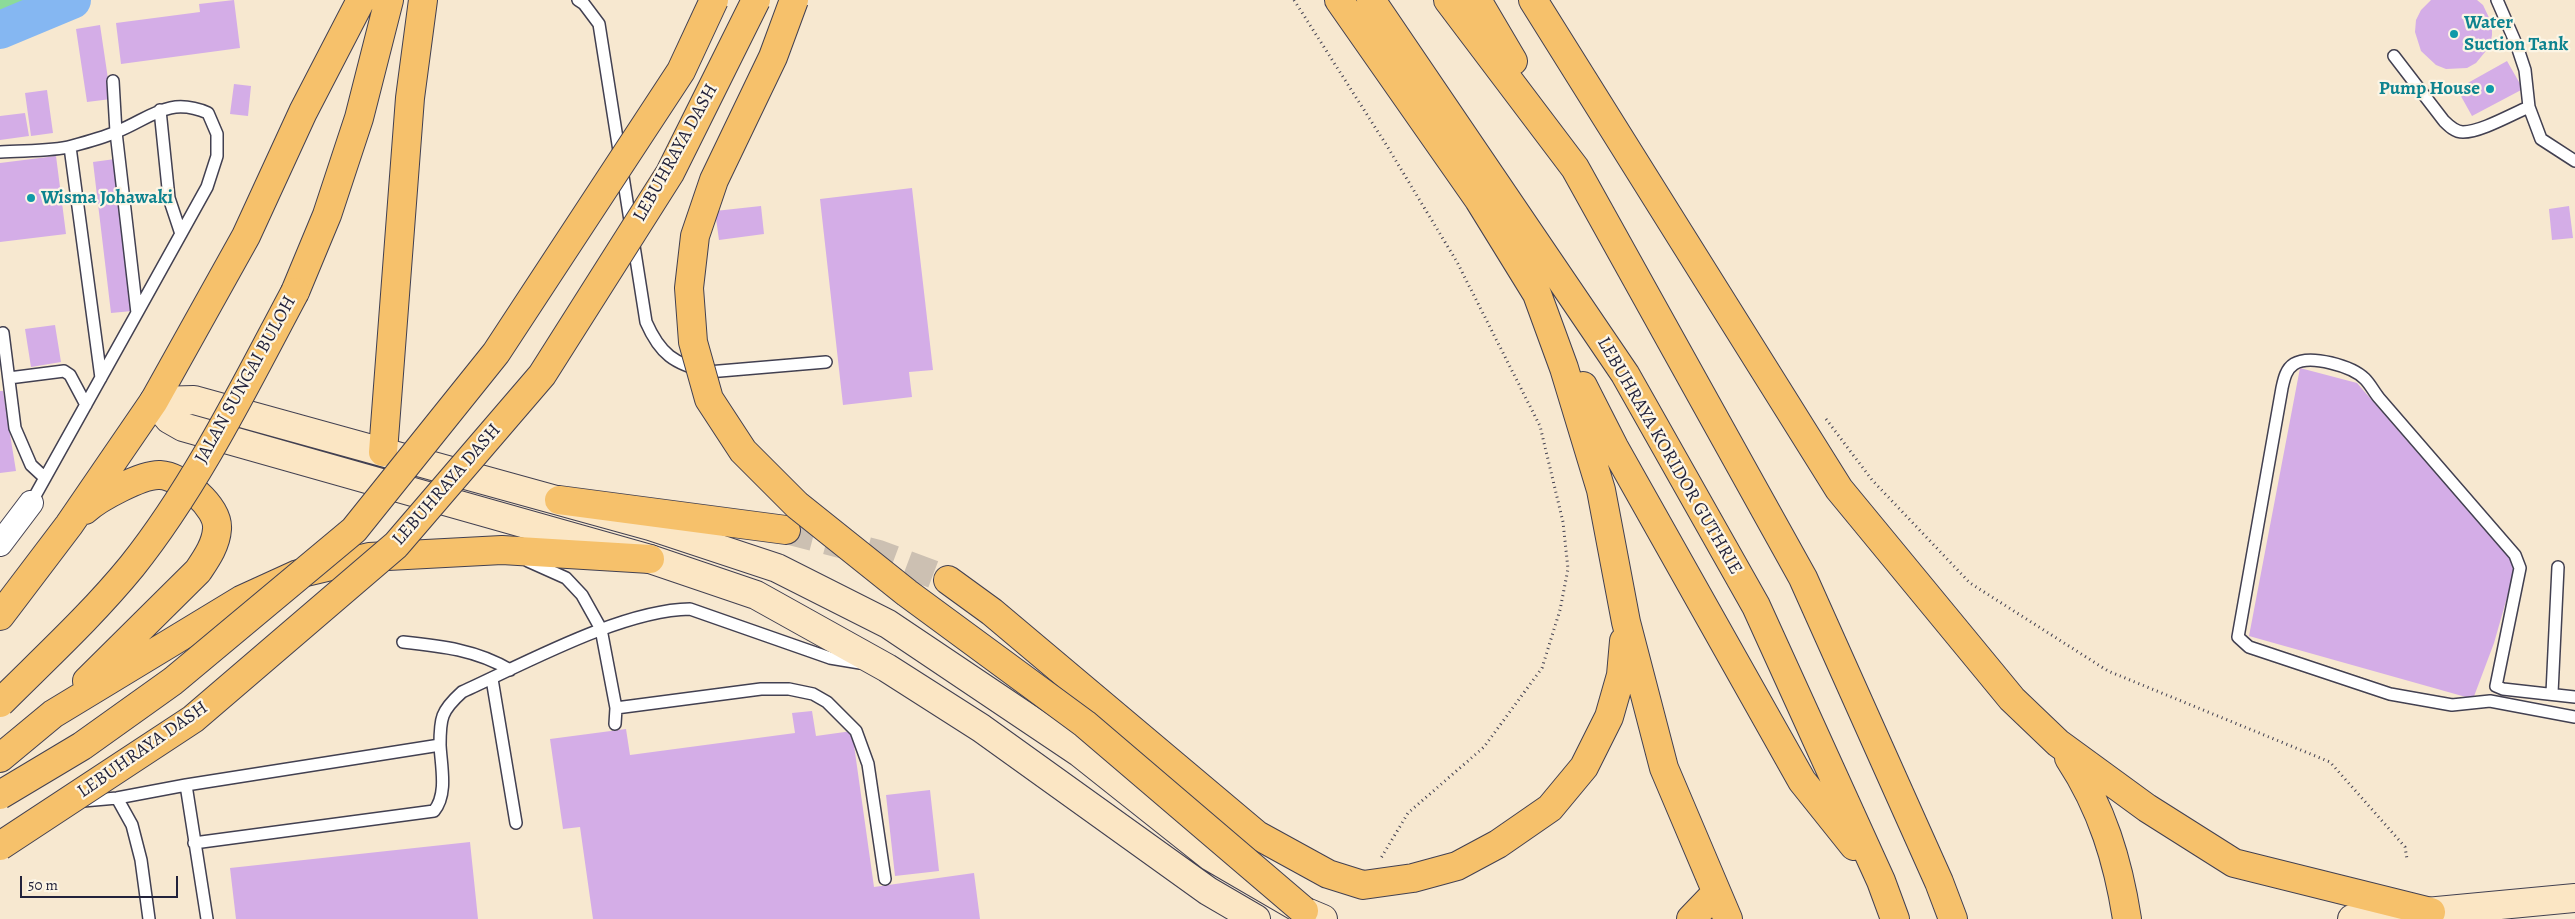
<!DOCTYPE html>
<style>
body{margin:0}
#map{position:relative;width:2575px;height:919px;overflow:hidden;background:#f7e8d0;font-family:Alegreya,serif}
canvas{display:block}
.scale{position:absolute;left:20px;top:876px;width:158px;height:22px;box-sizing:border-box;border:2px solid #22223b;border-top:0;padding-left:6px;font-size:15px;line-height:18px;white-space:nowrap;color:#22223b;-webkit-text-stroke:4px #fcf5e5;paint-order:stroke}
</style>
<div id="map">
<canvas width="2575" height="919"></canvas>
<div class="scale">50 m</div>
</div>
<script>
const ctx = document.querySelector('canvas').getContext('2d');
ctx.lineJoin = 'round';
function fill(path, color) {
  ctx.fillStyle = color;
  ctx.fill(path, 'evenodd');
}
function stroke(path, color, width, dash) {
  ctx.strokeStyle = color;
  ctx.lineWidth = width;
  ctx.lineCap = dash ? 'butt' : 'round';
  ctx.setLineDash(dash || []);
  ctx.stroke(path);
}
function label(font, color, halo, rows, align = 'center') {
  ctx.font = font + ' Alegreya,serif';
  ctx.lineWidth = 4.5;
  ctx.setLineDash([]);
  ctx.textBaseline = 'middle';
  ctx.strokeStyle = halo;
  ctx.fillStyle = color;
  for (const [text, x, y, turn = 0] of rows) {
    ctx.save();
    ctx.translate(x, y);
    ctx.rotate((+turn || 0) * Math.PI / 180);
    ctx.textAlign = isNaN(turn) ? turn : align;
    if (halo) ctx.strokeText(text, 0, 0);
    ctx.fillText(text, 0, 0);
    ctx.restore();
  }
}
fill(new Path2D(`
 M0,0H44L0,17Z`), '#8cdb99');
stroke(new Path2D(`
 M0,30L72,0`), '#85b7f2', 38);
fill(new Path2D(`
 M234,0L240,48L121,64L116,23L200,12L199,4Z
 M2431,0H2477L2483,5L2492,24V35L2490,46L2476,63L2467,68L2446,69L2436,65L2421,51L2415,32L2416,20L2421,10Z
 M100,25L111,99L87,102L76,29Z
 M2507,61L2523,89L2472,116L2457,89Z
 M234,84L251,86L248,116L230,114Z
 M47,90L53,133L31,136L25,93Z
 M25,113L29,136L0,140V116Z
 M56,156L66,234L0,242V163Z
 M115,159L132,311L111,313L93,162Z
 M912,188L933,370L909,372L912,397L843,405L820,199Z
 M761,206L764,234L719,240L715,211Z
 M2569,206L2573,238L2552,240L2549,209Z
 M55,325L61,362L31,367L25,329Z
 M2300,368L2357,383L2516,566L2494,643L2473,699L2249,636Z
 M0,391H3L16,471L0,473Z
 M812,711L816,736L852,731L874,887L974,873L980,919H593L580,827L563,829L550,739L626,729L630,755L795,733L792,713Z
 M930,790L939,871L895,876L886,795Z
 M470,842L478,919H236L230,868Z`), '#d4ade7');
stroke(new Path2D(`
 M786,530L879,554L948,580`), '#ccc0b2', 28, [28, 14]);
const service = new Path2D(`
 M578,0L584,4L599,24L646,322C660,354 674,364 708,372L826,362
 M2497,0L2517,46L2525,70L2529,107L2541,139L2575,161
 M2394,56L2444,121C2449,126 2455,132 2463,132C2481,132 2512,114 2529,107
 M160,110L169,198L181,234
 M70,147L101,378
 M0,152C23,150 50,152 72,146C87,142 102,138 116,132C151,118 168,96 208,113L217,134V156L207,187L137,313
 M3,333L15,428L31,465L45,478
 M9,378L64,371L70,375L86,405
 M31,503L137,313L116,132L113,81
 M528,561L566,578L582,595L601,629L616,708L615,724
 M403,642C441,646 477,650 510,670
 M492,679L516,823
 M2552,693L2558,567
 M2575,697L2503,689L2496,686L2520,568L2515,555L2379,398C2374,392 2370,384 2365,379C2352,366 2310,354 2294,364C2286,369 2284,379 2282,388L2238,637L2249,647L2390,694L2452,705L2490,701L2575,717
 M616,708L761,689H789L813,694L827,702L856,731L868,764L885,879
 M186,785L207,919
 M117,798L132,825L141,860L149,919
 M83,801L117,798L186,785L440,745C440,718 441,711 462,692C526,663 622,610 690,609L830,658L860,663
 M194,843L434,811C448,794 441,766 440,745`);
const minor = new Path2D(`
 M0,544L31,503`);
const secondary = new Path2D(`
 M154,401L194,400L650,526L777,568L888,624L1080,753L1211,857L1304,911L1323,919
 M154,401L169,419L183,427L650,559L756,595L887,668L981,728L1208,891L1256,919
 M2352,919L2575,898`);
const trunk = new Path2D(`
 M295,292L327,215L359,118L389,0
 M383,452L410,98L423,0
 M85,510C98,498 142,474 160,475C182,476 219,507 217,529C216,545 206,559 198,571L87,681
 M0,616L69,525L154,401L246,236L303,112L361,0
 M0,758L53,714L241,600L298,574L369,557L502,550L650,559`);
const motorway = new Path2D(`
 M1339,0L1479,200L1537,294L1564,368L1601,490L1626,622L1664,768L1728,919
 M1371,0L1625,374L1756,606L1881,881L1895,919
 M1448,0L1575,168L1803,578L1939,882L1953,919
 M1477,0L1513,61
 M1533,0L1839,489L2012,699L2058,743L2147,808L2234,863L2431,912
 M1583,386L1614,447L1802,781L1854,846
 M559,500L786,530
 M948,580L992,612L1257,835L1328,874L1363,885L1413,878L1457,866L1498,844L1550,808L1584,767L1609,717L1621,675L1624,641
 M2069,758C2102,808 2118,861 2127,919
 M1691,919L1716,893`);
stroke(service, '#424051', 14);
stroke(minor, '#424051', 26);
stroke(secondary, '#424051', 30);
stroke(trunk, '#424051', 30);
stroke(motorway, '#424051', 30);
stroke(new Path2D(`
 M1294,0L1387,146L1457,262L1540,426L1563,522L1568,569L1560,610L1542,668L1484,747L1408,813L1381,858
 M1826,419L1872,480L1970,583L2108,671L2330,762L2405,847L2407,859`), '#424051', 3, [1, 4]);
stroke(service, '#fff', 11);
stroke(minor, '#fff', 24);
stroke(secondary, '#fbe6c4', 28);
stroke(trunk, '#f6c16b', 28);
stroke(motorway, '#f6c16b', 28);
const trunkBridge = new Path2D(`
 M0,703C45,658 92,615 132,566C196,486 247,382 295,292`);
const motorwayBridge = new Path2D(`
 M794,0L773,57L714,180L695,236L689,288L693,342L709,399L743,451L797,505L907,593L1085,724L1304,911
 M0,795L82,746L173,681L354,530L496,353L681,71L714,0
 M0,846L193,719L396,545L542,375L670,173L756,0`);
stroke(trunkBridge, '#424051', 30, []);
stroke(motorwayBridge, '#424051', 30, []);
stroke(trunkBridge, '#f6c16b', 28);
stroke(motorwayBridge, '#f6c16b', 28);
for (const [x, y, r, color] of [
 [2454,34,5,"#0f9aa8"],
 [2490,89,5,"#0f9aa8"],
 [31,198,5,"#0f9aa8"]
]) {
  const dot = new Path2D();
  dot.arc(x, y, r, 0, 2 * Math.PI);
  ctx.fillStyle = color;
  ctx.fill(dot);
  stroke(dot, '#fcf5e5', 2);
}
label('bold 19px', '#0d838f', '#fcf5e5', [
 ["Water",2464,23],
 ["Suction Tank",2464,45],
 ["Pump House",2480,89,"right"],
 ["Wisma Johawaki",41,198]
], 'left');
label('19px', '#22223b', '#fcf5e5', [
 ["LEBUHRAYA DASH",676,153,-61],
 ["JALAN SUNGAI BULOH",246,380,-61],
 ["LEBUHRAYA KORIDOR GUTHRIE",1669,456,60],
 ["LEBUHRAYA DASH",447,485,-49],
 ["LEBUHRAYA DASH",143,750,-35]
]);
</script>
